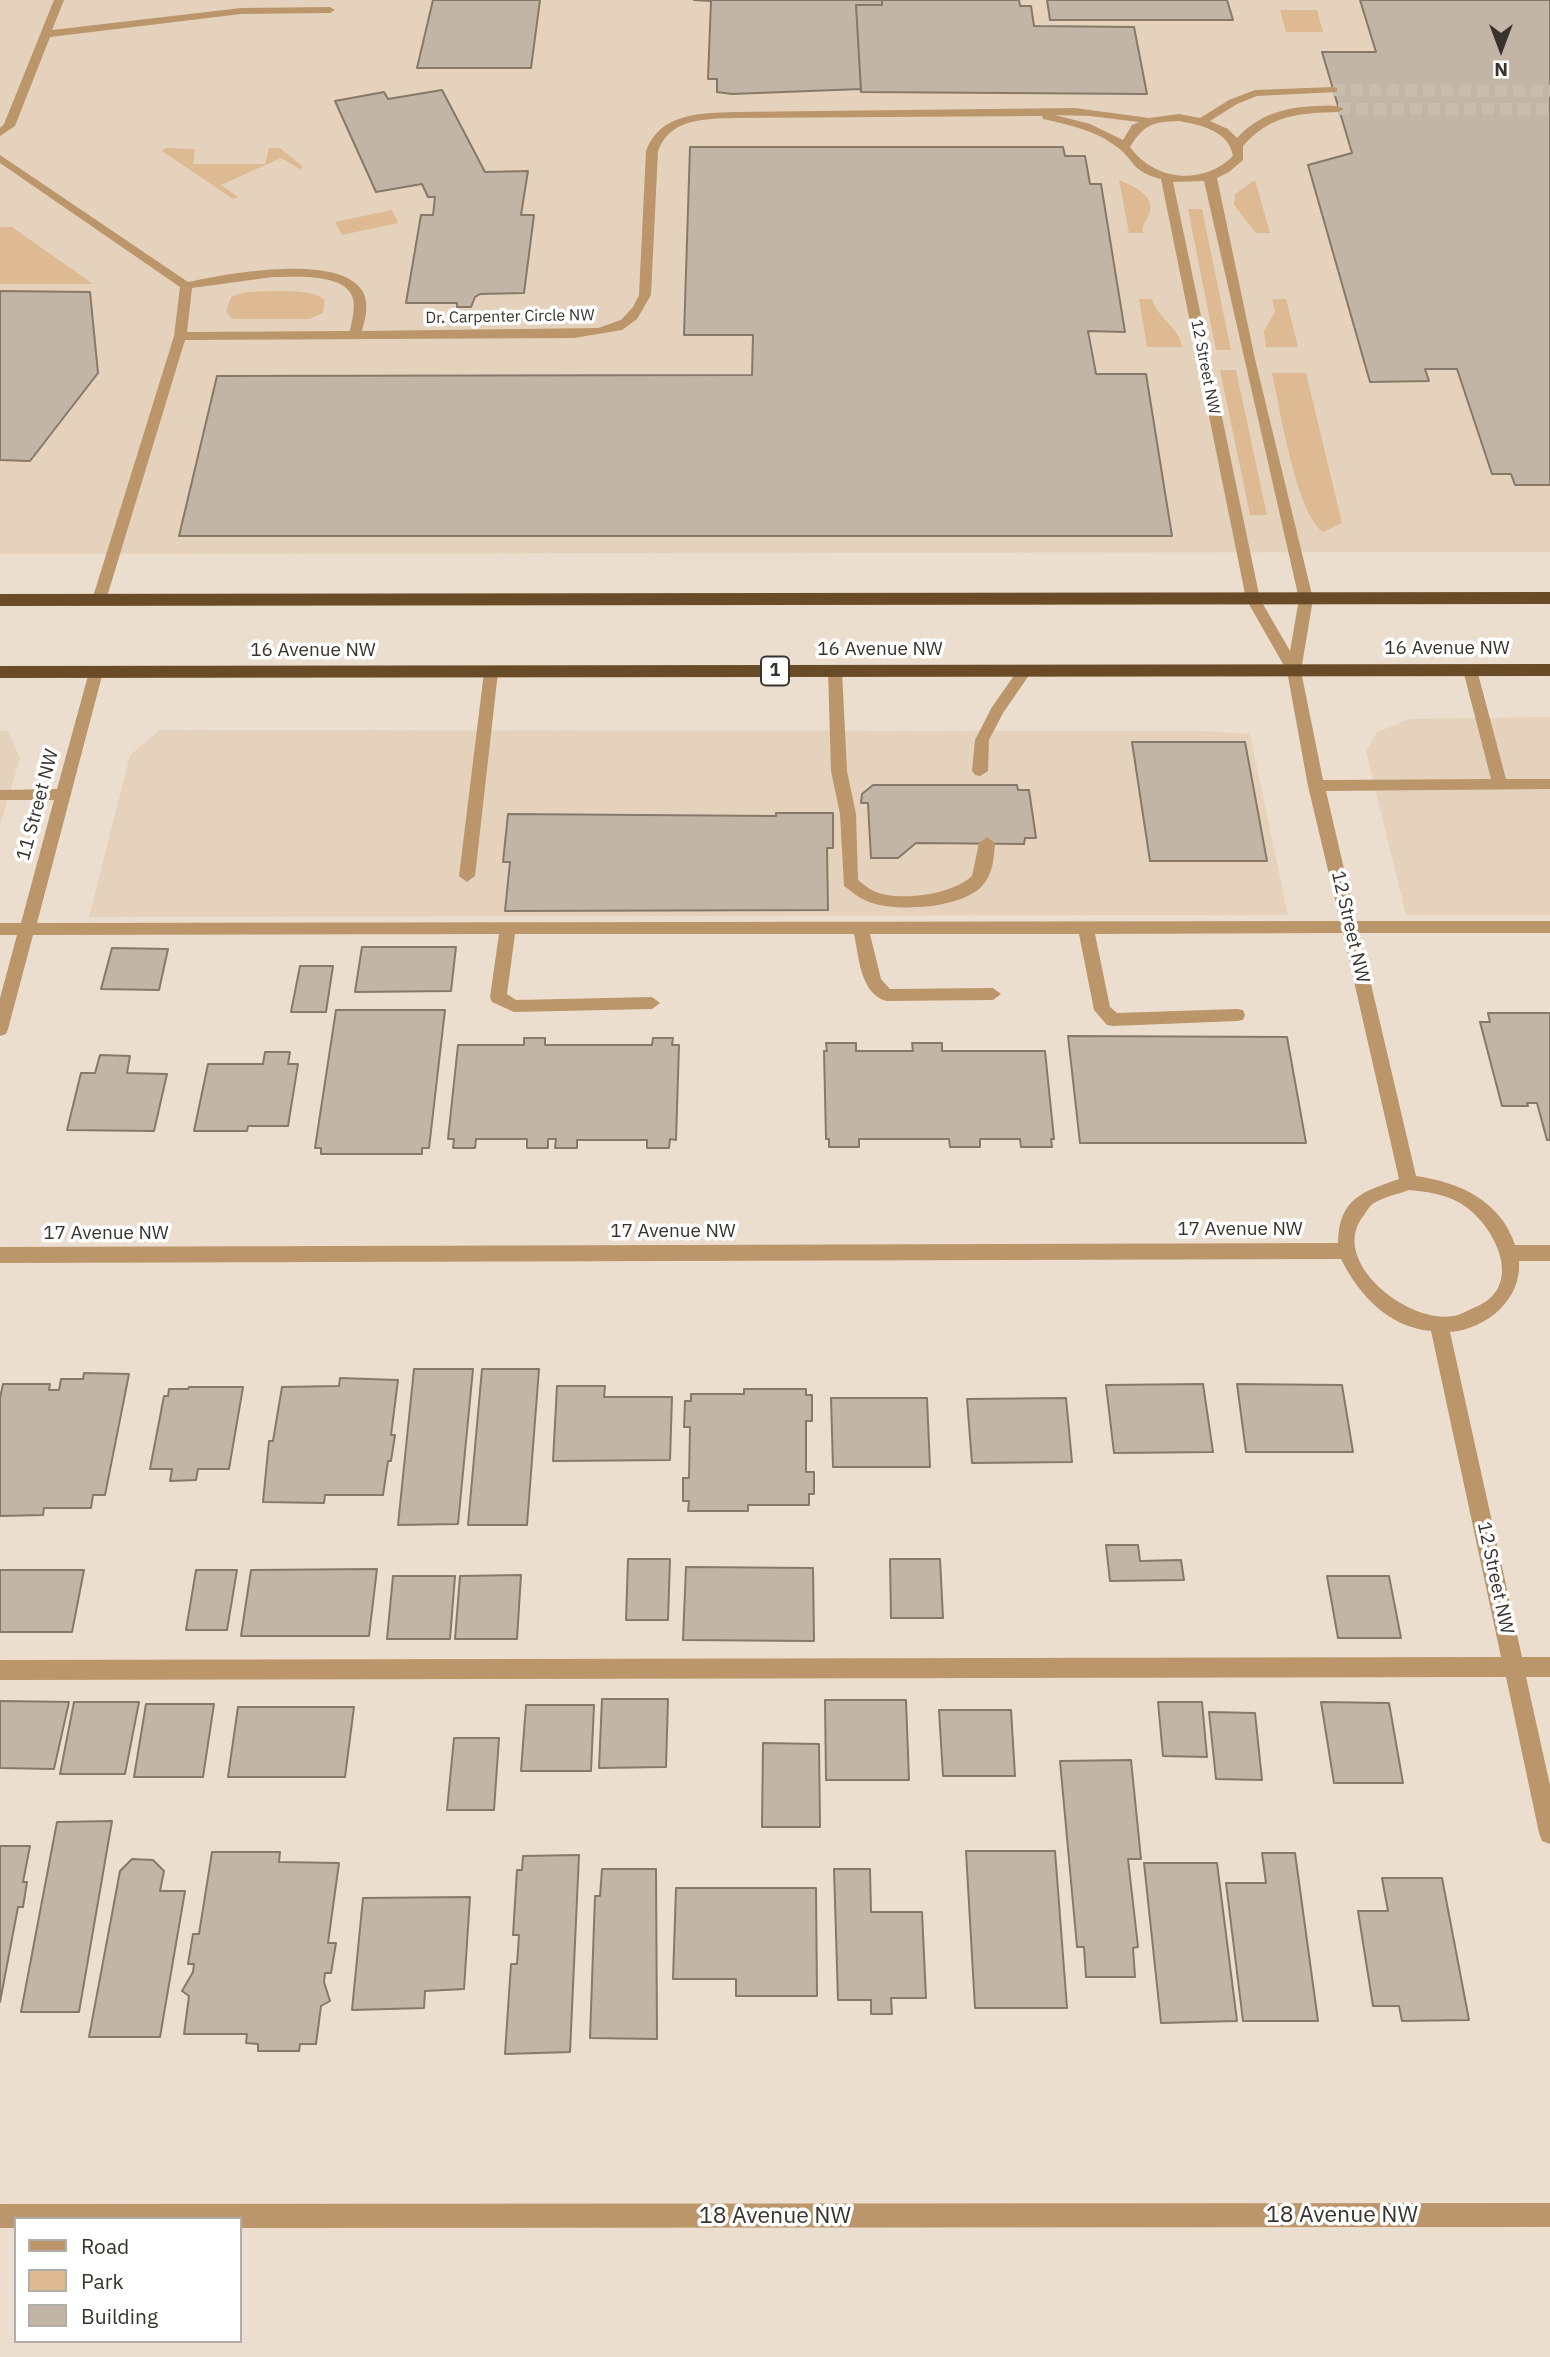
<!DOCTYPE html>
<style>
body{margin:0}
#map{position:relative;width:1550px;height:2357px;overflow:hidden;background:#ecdece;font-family:"IBM Plex Sans",sans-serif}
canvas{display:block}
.legend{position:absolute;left:14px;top:2217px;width:228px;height:126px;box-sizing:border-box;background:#fff;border:2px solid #b0adab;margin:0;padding:9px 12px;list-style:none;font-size:21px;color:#39332d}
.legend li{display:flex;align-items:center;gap:14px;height:35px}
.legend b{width:35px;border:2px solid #b0adab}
.north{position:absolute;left:1466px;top:14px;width:70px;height:70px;-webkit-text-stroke:5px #fff;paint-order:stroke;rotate:180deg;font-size:19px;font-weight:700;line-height:28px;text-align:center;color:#39332d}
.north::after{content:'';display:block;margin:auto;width:24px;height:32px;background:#39332d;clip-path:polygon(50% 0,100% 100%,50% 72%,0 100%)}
</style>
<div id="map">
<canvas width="1550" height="2357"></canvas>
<ul class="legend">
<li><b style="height:9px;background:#bb966b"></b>Road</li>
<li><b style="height:19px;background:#deba92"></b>Park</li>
<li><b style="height:19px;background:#c3b5a6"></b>Building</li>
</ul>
<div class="north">N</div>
</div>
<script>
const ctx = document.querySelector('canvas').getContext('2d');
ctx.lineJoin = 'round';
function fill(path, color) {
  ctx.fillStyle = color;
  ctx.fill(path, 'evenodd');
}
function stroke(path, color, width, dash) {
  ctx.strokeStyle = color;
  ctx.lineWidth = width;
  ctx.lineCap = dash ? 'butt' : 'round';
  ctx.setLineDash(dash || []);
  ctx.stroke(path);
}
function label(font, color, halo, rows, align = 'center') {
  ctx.font = font + ' "IBM Plex Sans",sans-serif';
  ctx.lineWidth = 7;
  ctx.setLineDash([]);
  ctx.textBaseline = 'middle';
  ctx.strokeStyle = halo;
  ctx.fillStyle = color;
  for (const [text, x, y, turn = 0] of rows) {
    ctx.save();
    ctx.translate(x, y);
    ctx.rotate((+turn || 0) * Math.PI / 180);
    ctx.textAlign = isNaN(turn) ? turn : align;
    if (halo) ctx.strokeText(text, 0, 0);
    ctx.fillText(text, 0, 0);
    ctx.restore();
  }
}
fill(new Path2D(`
 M0,0H1550V552L0,554Z
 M1550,717V915H1406L1366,751L1377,732L1410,719Z
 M159,730L1204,731L1250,734L1288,915L89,917L130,755Z
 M0,731H8L20,758L0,825Z`), '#e5d2bc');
fill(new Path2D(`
 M1280,10H1317L1323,32H1286Z
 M166,148L195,149L193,164H265L269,148H280L303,167L300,169L281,158L221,185L238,197L233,199L162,151Z
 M1119,180C1135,187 1158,196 1148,217C1144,224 1142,225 1143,233H1129Z
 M1255,180L1270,233H1256L1234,205L1235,194Z
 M1188,209H1202L1231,350H1216Z
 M392,210L398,223L342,235L335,222Z
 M0,227H12L93,284H0Z
 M245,292C264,292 312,287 325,300L323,313L309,319H233L226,312L231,297Z
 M1139,299H1152C1158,319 1179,327 1182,347H1147Z
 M1272,299H1286L1298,347H1266L1264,331L1275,312Z
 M1220,370H1236L1267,515H1250Z
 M1272,373H1306L1342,523L1323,532C1296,513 1280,409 1272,373Z`), '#deba92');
const building = new Path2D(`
 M433,0H540L531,68H417Z
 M882,0V5H856L861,89L732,94L717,92V79H708L711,1L694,0Z
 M882,0H1019L1020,6H1031L1034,26L1134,27L1147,94L861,92L856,5H882Z
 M1047,0H1227L1233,20H1050Z
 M1360,0H1550V485H1515L1511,474H1492L1457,369H1425L1429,381L1370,382L1308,165L1352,153L1322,52H1376Z
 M442,90L485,172L528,171L521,215H534L524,293L480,294L475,297L471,307H457V303H406L421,215H433L435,197H428L422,184L376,192L335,101L384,92L388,99Z
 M690,147H1063L1065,156H1085L1090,184H1101L1125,332L1088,331L1096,374H1146L1172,536H179L217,376L752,375L753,335H684Z
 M0,291L90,292L98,373L30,461L0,460Z
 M1132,742H1245L1267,861H1150Z
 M873,785H1017L1018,790H1029L1036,838H1025L1024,844L916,843L898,858H871L868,803H861L862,794Z
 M776,813H833V848H827L828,910L505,911L510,862H503L508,814L776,816Z
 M362,947H456L451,991L355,992Z
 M112,948L168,949L159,990L101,989Z
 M300,966H333L326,1012H291Z
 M336,1010H445L429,1148H422V1154H321V1148H315Z
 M1488,1013H1550V1140H1547L1537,1103H1527L1528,1106H1502L1480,1022H1490Z
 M1068,1036L1287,1037L1306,1143H1080Z
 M524,1038H545V1045H652L653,1038H673L672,1045H679L676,1140L670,1139L669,1148H647V1140H577V1148H555L556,1139H548V1148H527V1139H476L475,1148H453L454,1139H448L458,1045H524Z
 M826,1043H856V1051H913L912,1043H942V1051H1045L1054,1139H1051L1052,1147H1021L1020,1139H980V1147H950L949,1139H859V1147H829V1139H826L824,1051H827Z
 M265,1052H290L288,1064H298L288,1126H248L247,1131H194L208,1064H263Z
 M100,1055L130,1056L127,1073L167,1074L154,1131L67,1130L81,1073H95Z
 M414,1369H473L458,1524L398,1525Z
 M482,1369H539L527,1525H468Z
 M84,1373L129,1374L105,1495H93L91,1508H44L43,1515L0,1516V1398L3,1384H50L49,1390H59L61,1379H83Z
 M340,1378L398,1380L391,1435H395L391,1461H388L383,1495H325L324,1503L263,1502L269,1441H273L282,1387L339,1386Z
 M1203,1384L1213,1452L1114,1453L1106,1385Z
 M1237,1384L1342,1385L1353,1452H1246Z
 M557,1386H605L604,1397H672L670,1460L553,1461Z
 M189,1387H243L229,1469H198L196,1480L170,1481L172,1469H150L164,1396H168L169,1389H188Z
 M744,1389H806V1395H812V1421H806V1472H814V1494H809V1505H748V1511H688L689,1501H683V1478H689L690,1427H684L685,1401H691V1394H744Z
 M831,1398H927L930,1467H833Z
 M1066,1398L1072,1462L972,1463L967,1399Z
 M1106,1545H1138L1140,1561L1181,1560L1184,1580L1110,1581Z
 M628,1559H670L668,1620H626Z
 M890,1559H940L943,1618H891Z
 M686,1567L813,1568L814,1641L683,1640Z
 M377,1569L369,1636H241L251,1570Z
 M0,1570H84L72,1632H0Z
 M196,1570H237L227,1630H186Z
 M521,1575L517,1639H455L460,1576Z
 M393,1576H455L450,1639H387Z
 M1327,1576H1389L1401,1638H1338Z
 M602,1699H668L666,1767L599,1768Z
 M825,1700H906L909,1780H826Z
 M0,1701L69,1702L54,1769L0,1768Z
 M74,1702H139L125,1774H60Z
 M1158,1702H1202L1207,1757L1163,1756Z
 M1321,1702L1389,1703L1403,1783H1334Z
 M146,1704H214L203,1777H134Z
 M526,1705H594L591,1771H521Z
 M238,1707H354L345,1777H228Z
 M939,1710H1011L1015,1776H943Z
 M1209,1712L1255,1713L1262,1780L1216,1779Z
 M454,1738H499L494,1810H447Z
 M763,1743L819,1744L820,1827H762Z
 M1131,1760L1141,1859H1128L1138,1947L1133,1948L1135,1977H1086L1084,1947H1077L1060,1761Z
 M112,1821L79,2012H21L57,1822Z
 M0,1846H30L23,1882H27L23,1907H18L0,2002Z
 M966,1851H1055L1067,2008H975Z
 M212,1852H280L279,1862L339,1863L328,1943H336L331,1973H325L324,1982L330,2001L321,2006L316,2044H300L299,2051H258V2044L246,2043L247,2034H184L189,1996L182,1991L193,1972L194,1964H188L193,1934H199Z
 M1262,1853H1295L1318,2021H1243L1226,1883H1266Z
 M579,1855L570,2052L505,2054L511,1964H517L519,1935H513L517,1870H522L523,1856Z
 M132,1859L153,1860L164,1871L160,1891H185L160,2037H89L120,1871Z
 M1144,1863H1217L1237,2021L1161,2023Z
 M602,1869H656L657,2039L590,2038L595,1896H600Z
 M834,1869H870L871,1912H922L926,1998H891L892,2014H871V2000H838Z
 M1382,1878H1442L1469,2020L1402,2021L1399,2006H1373L1358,1911H1388Z
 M676,1888H816L817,1996H736V1979H673Z
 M470,1897L464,1989L425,1991L424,2008L352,2010L363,1898Z`);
fill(building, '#c3b5a6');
stroke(building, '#86796a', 2);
stroke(new Path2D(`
 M1333,90L1550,91
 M1338,109H1550`), '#c8bcae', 12, [12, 6]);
fill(new Path2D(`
 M54,0H64L52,30L241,8L330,7L335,10L330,13L241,14L50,37L15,126L0,136V128L4,124Z
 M1333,87L1337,88V92L1257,96L1237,104L1210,121L1228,129L1237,138C1259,114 1286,107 1317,106C1326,106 1336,104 1344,109L1338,112C1299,113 1270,115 1243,146V160L1229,172L1217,178L1255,359L1313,599L1301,671L1323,780L1491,779L1463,670L1470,665L1477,670L1506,779H1550V789L1326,791L1356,921H1550V933H1359L1416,1176C1459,1182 1501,1201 1515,1245H1550V1261H1519C1522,1299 1487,1329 1450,1332L1522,1657H1550V1677H1526L1550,1785V1844L1542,1841L1539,1833L1506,1677L0,1680V1660L1501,1657L1431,1331C1388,1327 1359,1295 1341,1259L0,1263V1247L1338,1243C1339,1198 1362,1192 1399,1179L1343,933L1095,934L1110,1007L1117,1013L1237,1009L1243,1010L1245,1015L1243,1020L1237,1021L1113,1026L1107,1025L1094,1010L1079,934H870L881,979L890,989L993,988L1001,994L993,1000L886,1001C860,993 859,957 854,934H515L507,994L516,1000L652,997L660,1003L652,1009L514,1012L492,1002L490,997L499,934L33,935L8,1029L6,1034L0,1036V998L17,935H0V923H21L54,800H0V790L57,789L89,672L96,667L103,672L37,923L1340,921L1308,786L1287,671L1246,599L1161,179C1130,171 1136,161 1117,147C1095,130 1069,125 1043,119L1042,116L735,118C705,119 670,118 658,151L651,295L637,319L622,330L574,338L185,340L106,600L99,605L92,600L174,336L180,287L0,163V155L188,282C224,274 345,251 364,294C369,306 365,320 362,331L598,328L621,320L633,307L639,295L646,151C660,113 700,113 735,112L1075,108L1149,118L1179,114L1200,118L1229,100L1255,90ZM1055,115L1090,116L1139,122L1132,125L1123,140L1090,124ZM1179,121C1201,125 1229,131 1233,156C1202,186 1155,181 1130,147C1144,124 1153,122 1179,121ZM1204,181L1299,599L1290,651L1260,599L1173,182ZM273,277C293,277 340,273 351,294C357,304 352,320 350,331L187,332L192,288ZM1409,1190C1427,1192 1445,1194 1460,1203C1493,1222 1526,1284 1478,1306C1470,1309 1461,1315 1453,1316C1407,1324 1327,1260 1364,1215C1367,1211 1370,1205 1374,1203C1384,1197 1398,1194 1409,1190Z
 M835,666L842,671L847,771L856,814L858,880C863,884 870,890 876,892C901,902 953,894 972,876L979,843L987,837L995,843C994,858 993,873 983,885C964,908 899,912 872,903C862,900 853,893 844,886L840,814L831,771L828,671Z
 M1025,666L1032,671L1003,713L989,740L988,771L980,776L975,775L972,771L975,740L992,707L1020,667Z
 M491,667L498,672L475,876L467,882L459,876L484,672Z
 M1550,2203V2227L240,2228V2219H16V2228H0V2204Z`), '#bb966b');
fill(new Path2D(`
 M1550,592V604L0,606V594Z
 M1550,664V676L0,678V666Z`), '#694b27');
label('16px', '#39332d', '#fff', [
 ["Dr. Carpenter Circle NW",510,317,-1],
 ["12 Street NW",1205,367,79]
]);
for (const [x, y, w] of [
 [775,671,28]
]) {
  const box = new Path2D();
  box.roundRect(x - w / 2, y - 14.5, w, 29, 5);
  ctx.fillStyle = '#fff';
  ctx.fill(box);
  stroke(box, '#39332d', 2);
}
label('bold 18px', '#39332d', null, [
 ["1",775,671]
]);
label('19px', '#39332d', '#fff', [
 ["16 Avenue NW",1447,649],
 ["16 Avenue NW",880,650],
 ["16 Avenue NW",313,651],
 ["11 Street NW",38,805,-75],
 ["12 Street NW",1350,927,77],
 ["17 Avenue NW",1240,1230],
 ["17 Avenue NW",673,1232],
 ["17 Avenue NW",106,1234],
 ["12 Street NW",1495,1578,78]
]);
label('23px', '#39332d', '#fff', [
 ["18 Avenue NW",1342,2215],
 ["18 Avenue NW",775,2216]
]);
</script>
